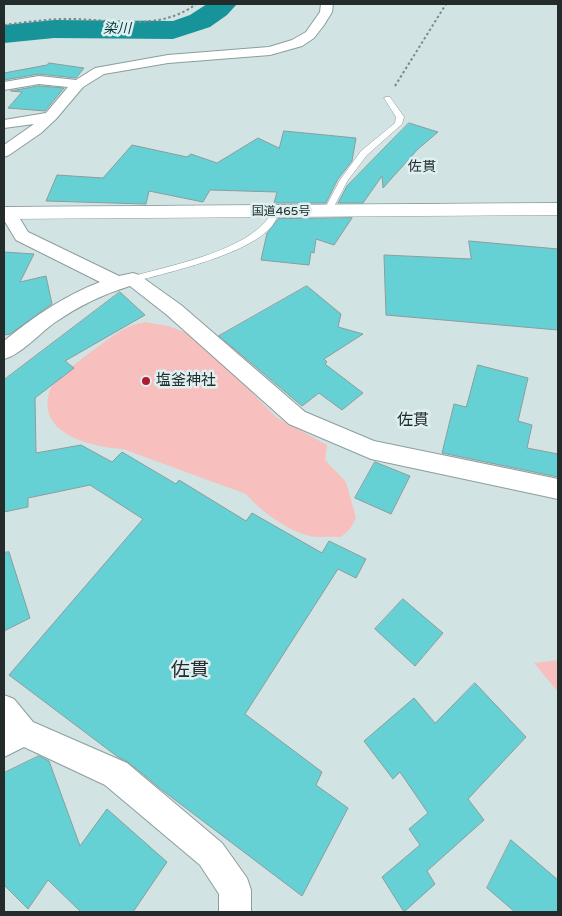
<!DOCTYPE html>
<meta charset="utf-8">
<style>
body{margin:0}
#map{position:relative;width:562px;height:916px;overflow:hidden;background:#d1e3e3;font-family:"Varela Round",sans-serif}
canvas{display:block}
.frame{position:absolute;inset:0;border:5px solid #242b2b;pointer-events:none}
</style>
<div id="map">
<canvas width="562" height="916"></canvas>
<div class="frame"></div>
</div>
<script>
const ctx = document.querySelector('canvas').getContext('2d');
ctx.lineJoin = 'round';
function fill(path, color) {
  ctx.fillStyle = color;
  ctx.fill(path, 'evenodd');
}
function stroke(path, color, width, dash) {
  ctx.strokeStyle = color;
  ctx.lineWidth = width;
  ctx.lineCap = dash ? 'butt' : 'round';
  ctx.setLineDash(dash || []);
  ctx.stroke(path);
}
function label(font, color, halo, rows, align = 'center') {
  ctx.font = font + ' "Varela Round","Noto Sans JP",sans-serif';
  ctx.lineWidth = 5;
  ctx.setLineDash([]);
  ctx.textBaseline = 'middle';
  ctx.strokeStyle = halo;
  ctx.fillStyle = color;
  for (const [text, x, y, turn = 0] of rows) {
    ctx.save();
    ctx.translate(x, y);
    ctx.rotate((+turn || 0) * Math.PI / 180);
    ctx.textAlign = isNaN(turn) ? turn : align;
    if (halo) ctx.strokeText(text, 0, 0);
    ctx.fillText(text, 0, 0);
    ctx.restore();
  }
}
fill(new Path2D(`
 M145,322L168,326L190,334L236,376L276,417L327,445L325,460L346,482L356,518L350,529L341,537C332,536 320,538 310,536C286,530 262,512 246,494L123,449C91,447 35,434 50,390C54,379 85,356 95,349C113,336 124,326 145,322Z
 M558,660V692L534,663Z`), '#f7c0be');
fill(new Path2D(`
 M207,4H237L227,15L210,27L173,39L54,38L4,43V25L54,20L173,21L190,15Z`), '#179499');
const building = new Path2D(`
 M49,63L84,68L76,78L39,74L4,80V73L47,65Z
 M39,86L64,88L45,111L8,108L22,92L11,91Z
 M409,123L438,132L418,149L383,188L382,176L363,203H338L347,186Z
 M284,131L356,138L352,161L338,179L326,203H274L277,192L210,190L203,202L149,191L146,204L46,201L57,175L103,178L132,145L187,157L191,154L217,163L258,138L279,148Z
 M352,218L334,245L316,239L314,253L311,252L309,265L261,260L267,233L278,219Z
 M469,241L558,249V330L386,315L384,255L471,259Z
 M4,252L34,254L20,282L46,276L52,304L10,334L4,335Z
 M307,286L341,314L338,327L363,334L324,359L327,362L325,364L363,393L342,410L319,393L302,406L219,336Z
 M120,292L145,315L65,361L74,368L35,398L36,453L81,445L112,462L122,452L176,484L179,480L246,521L252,513L322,553L329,541L366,559L356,578L338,569L245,714L322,772L316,785L348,808L302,896L162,790L128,762L118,757L9,675L143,519L90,485L28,498V507L4,512V380Z
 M478,365L528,378L518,421L532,425L527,448L558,454V477L442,453L454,404L466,407Z
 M375,462L410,476L391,514L355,498Z
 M9,552L30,618L4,631V553Z
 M403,599L443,633L415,666L375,629Z
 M475,683L526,737L468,799L484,820L427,871L435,884L404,912L382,877L420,845L409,829L428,813L400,772L393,779L364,741L414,698L435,723Z
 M39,756L49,761L80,846L107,809L167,862L133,912H81L48,880L28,909L4,885V773Z
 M511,840L558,880V912H515L487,888Z`);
fill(building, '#65d1d5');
stroke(building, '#8b9c9c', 1);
const service = new Path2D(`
 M386,97H390L404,117L402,124L367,155L348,180L330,214H324L323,212L340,180L361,151L395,123L396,117L384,98Z
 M275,209L279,212C277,217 275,222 272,226C248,255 169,272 133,282L128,279L130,277C168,266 237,253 264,223C268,220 270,214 272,210Z`);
const minor = new Path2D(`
 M321,4H333L332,12L324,25L314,38L302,46L270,55L168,63L104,74L83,87L56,119L41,133L9,155L4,157V145L34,124L4,128V120L46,113L68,87L39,84L4,90V82L39,76L76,80L95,68L168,55L269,47L292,40L306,32L320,12Z
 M8,208L14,209L28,232L119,276L133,273L139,275L181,305L305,412L374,441L558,479V499L371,459L289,424L167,315L130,286C103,294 77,307 54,323C39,334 20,355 4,359V341C33,317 64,296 100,282L16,240L4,220V209Z
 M4,695L14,699L33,722L127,763L222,843L247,878L251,890V912H219V894L200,865L105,785L24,747L4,757Z`);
const trunk = new Path2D(`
 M558,203V215L4,219V207Z`);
stroke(service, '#8c9d9e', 1);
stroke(minor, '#8c9d9e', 2);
stroke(trunk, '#8c9d9e', 1);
stroke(new Path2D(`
 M4,25C26,22 47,19 69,19C112,19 159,32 196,4
 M395,86L446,4`), '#7d8989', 2, [2.5, 2.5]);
fill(service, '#fff');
fill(minor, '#fff');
fill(trunk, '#fff');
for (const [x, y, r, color] of [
 [146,381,5,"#af1b32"]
]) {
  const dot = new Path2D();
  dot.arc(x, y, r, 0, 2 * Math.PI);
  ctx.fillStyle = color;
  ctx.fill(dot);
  stroke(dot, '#def0f1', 2);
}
label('12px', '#242b2b', '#def0f1', [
 ["国道465号",281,212]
]);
label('italic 14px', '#03393b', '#def0f1', [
 ["染川",117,29]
]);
label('14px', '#242b2b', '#def0f1', [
 ["佐貫",422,167]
]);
label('15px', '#242b2b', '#def0f1', [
 ["塩釜神社",156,381]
], 'left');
label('16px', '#242b2b', '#def0f1', [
 ["佐貫",413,421]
]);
label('19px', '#242b2b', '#def0f1', [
 ["佐貫",190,671]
]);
</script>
